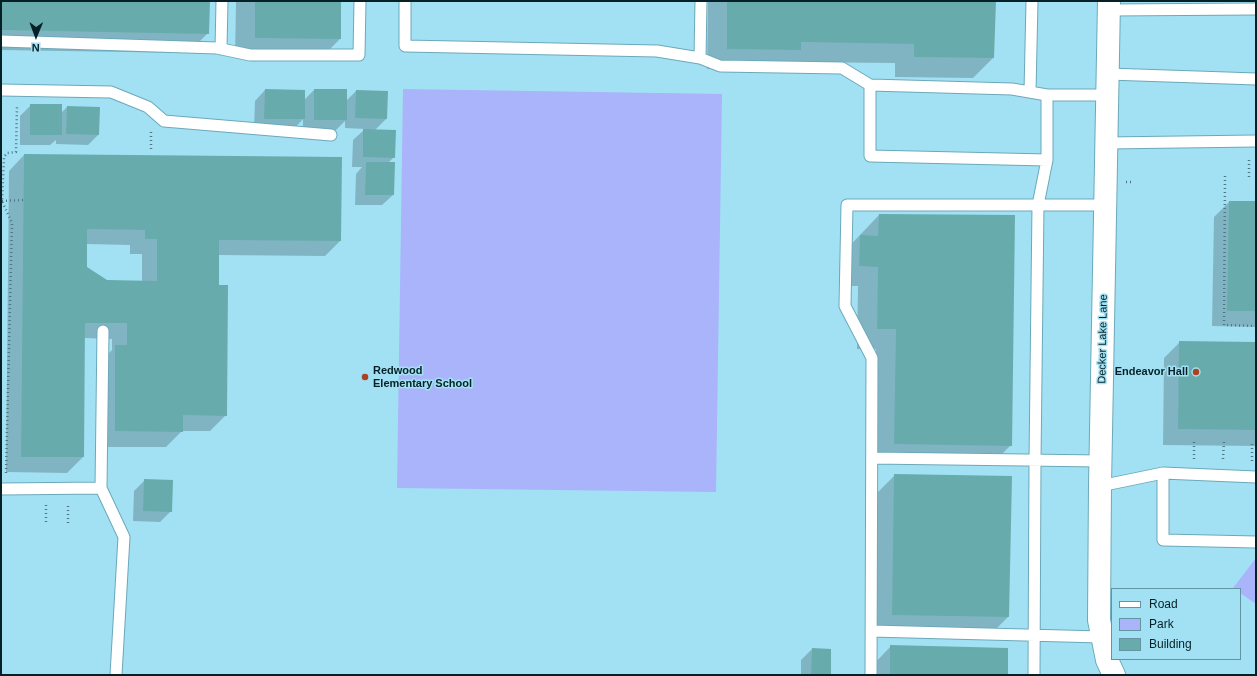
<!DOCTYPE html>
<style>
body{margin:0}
#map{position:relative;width:1257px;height:676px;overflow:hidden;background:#a2e1f3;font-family:Arial,sans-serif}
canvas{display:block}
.frame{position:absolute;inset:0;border:2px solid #052026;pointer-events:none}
.legend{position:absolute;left:1111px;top:588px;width:130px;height:72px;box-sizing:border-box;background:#a2e1f3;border:1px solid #6394a1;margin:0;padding:5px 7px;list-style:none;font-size:12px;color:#052026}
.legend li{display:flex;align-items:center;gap:8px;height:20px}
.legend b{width:20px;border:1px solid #6394a1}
.north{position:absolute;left:16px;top:16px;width:40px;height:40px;-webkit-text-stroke:3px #a2e1f3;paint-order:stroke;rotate:181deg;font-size:11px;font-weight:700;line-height:16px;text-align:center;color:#052026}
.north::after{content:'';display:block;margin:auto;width:14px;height:18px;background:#052026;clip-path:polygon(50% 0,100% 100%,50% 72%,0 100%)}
</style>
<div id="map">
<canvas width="1257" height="676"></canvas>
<div class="frame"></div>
<ul class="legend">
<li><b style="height:5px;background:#fff"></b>Road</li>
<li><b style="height:11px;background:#a9b4fb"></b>Park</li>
<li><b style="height:11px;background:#68abac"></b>Building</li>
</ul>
<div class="north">N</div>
</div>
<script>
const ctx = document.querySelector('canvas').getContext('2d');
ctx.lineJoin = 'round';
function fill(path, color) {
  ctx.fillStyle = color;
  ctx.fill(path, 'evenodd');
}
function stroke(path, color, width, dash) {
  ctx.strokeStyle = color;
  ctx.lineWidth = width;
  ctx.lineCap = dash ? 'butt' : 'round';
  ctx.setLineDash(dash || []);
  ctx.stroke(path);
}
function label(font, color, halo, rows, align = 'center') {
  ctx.font = font + ' Arial,sans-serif';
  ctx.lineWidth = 3;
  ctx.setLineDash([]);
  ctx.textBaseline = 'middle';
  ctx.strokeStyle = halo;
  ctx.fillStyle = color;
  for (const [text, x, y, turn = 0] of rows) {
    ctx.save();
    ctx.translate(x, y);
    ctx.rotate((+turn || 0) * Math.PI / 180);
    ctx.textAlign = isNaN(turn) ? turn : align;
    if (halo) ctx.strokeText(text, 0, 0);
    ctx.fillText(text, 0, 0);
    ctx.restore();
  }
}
fill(new Path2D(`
 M403,89L722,94L716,492L397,488Z
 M1256,558V604L1240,593V589L1233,588Z`), '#a9b4fb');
fill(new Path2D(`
 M1,1H209L208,33L188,53L1,50Z
 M236,1H340V39L320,59L235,58Z
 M708,1H994L993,58L973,78L895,77V63L788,62L780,70L707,69Z
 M265,90L304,100L314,90L346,101L356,91L386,119L375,130L394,157L388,163L393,195L382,205H355L356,174L362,167H352L353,140L365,129L345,128V121L336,130L303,131V119L293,130L254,129L255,101Z
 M31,105L61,113L67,107L98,135L88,145L56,144V140L50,145H20V116Z
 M24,155L340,241L325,256L218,255V286L226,415L210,431H182L166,447H99L100,362L112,350V339L84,338L83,457L67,473L6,472L9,171ZM86,244L130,245V254H142V282L107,281L86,267Z
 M1229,202H1256V327L1212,326L1214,217Z
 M879,215L1011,445L991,465L874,463L876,349H857L858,286H839L840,256Z
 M1180,342L1256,344V446L1163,445L1164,358Z
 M895,475L1008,617L988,637L872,635L875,495Z
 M145,480L171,511L160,522L133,521L134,491Z
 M891,646L1007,675H870L871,667Z
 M812,649L830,650V675H801V660Z`), '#0003');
fill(new Path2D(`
 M1,1H210L209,34L1,30Z
 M255,1H341V39L255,38Z
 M727,1H996L994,58L914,57V44L801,42V50L727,49Z
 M265,89L305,90V119H264Z
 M314,89H347V120H314Z
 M356,90L388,91L387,119L355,118Z
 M30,104H62V135H30Z
 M67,106L100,107L99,135L66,134Z
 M363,129L396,130L395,158L363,157Z
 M24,154L342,157L341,241L219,240V285H228L227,416L183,415V432L115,431V345H127V323H85L84,457H21ZM87,229L145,230V239H157V281L107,280L87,267Z
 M366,162H395L394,195H365Z
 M1229,201H1256V311H1227Z
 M879,214L1015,215L1012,446L894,444L896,329H877L878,267L859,266L860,235L878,236Z
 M1179,341L1256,342V430L1178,429Z
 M894,474L1012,476L1009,617L892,615Z
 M144,479L173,480L172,512L143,511Z
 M890,645L1008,648V675H890Z
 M812,648L831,649V675H811Z`), '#68abac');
const service = new Path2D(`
 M405,1V46L657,51L700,58
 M701,1L700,58L720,66L842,68L870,85
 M1109,10L1256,9
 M1,41L217,48L250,55H359L360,1
 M221,49L222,1
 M1108,74L1256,79
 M1,90L111,92L148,107L164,121L331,135
 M1030,92L1032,1
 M1107,143L1256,141
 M1047,160L870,156V85L1012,89L1047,95
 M872,458L1101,461
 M1163,473V540L1256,542
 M1100,486L1163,473L1256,477
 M101,488L103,331
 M1,489L101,488L124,537L116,675
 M871,631L1102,637
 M871,675L872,358L845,306L847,205H1105
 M1034,675L1035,461L1038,205L1047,160V95H1108`);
const minor = new Path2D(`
 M1109,1L1100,486L1099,620L1107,660L1114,675`);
stroke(service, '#6ba9ba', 13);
stroke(minor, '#6ba9ba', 24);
stroke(new Path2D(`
 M151,149V132
 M1225,176L1224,325L1256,326
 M1249,177V157
 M1126,182H1134
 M2,201L23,200
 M1194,459V441
 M1223,459L1224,442
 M1252,461V442
 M6,473L12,223L2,201L4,157L7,153L16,152L17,106
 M46,522V505
 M68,523V504`), '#4d7884', 2.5, [1, 3]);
stroke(service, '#fff', 11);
stroke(minor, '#fff', 22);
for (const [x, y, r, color] of [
 [1196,372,4,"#aa4222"],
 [365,377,4,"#aa4222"]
]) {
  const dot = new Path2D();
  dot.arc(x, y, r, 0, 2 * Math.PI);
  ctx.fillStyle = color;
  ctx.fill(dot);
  stroke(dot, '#a2e1f3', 1.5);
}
label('11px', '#052026', '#a2e1f3', [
 ["Decker Lake Lane",1103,339,-89]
]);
label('bold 11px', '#052026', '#a2e1f3', [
 ["Redwood",373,371],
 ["Elementary School",373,384],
 ["Endeavor Hall",1188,372,"right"]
], 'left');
</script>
